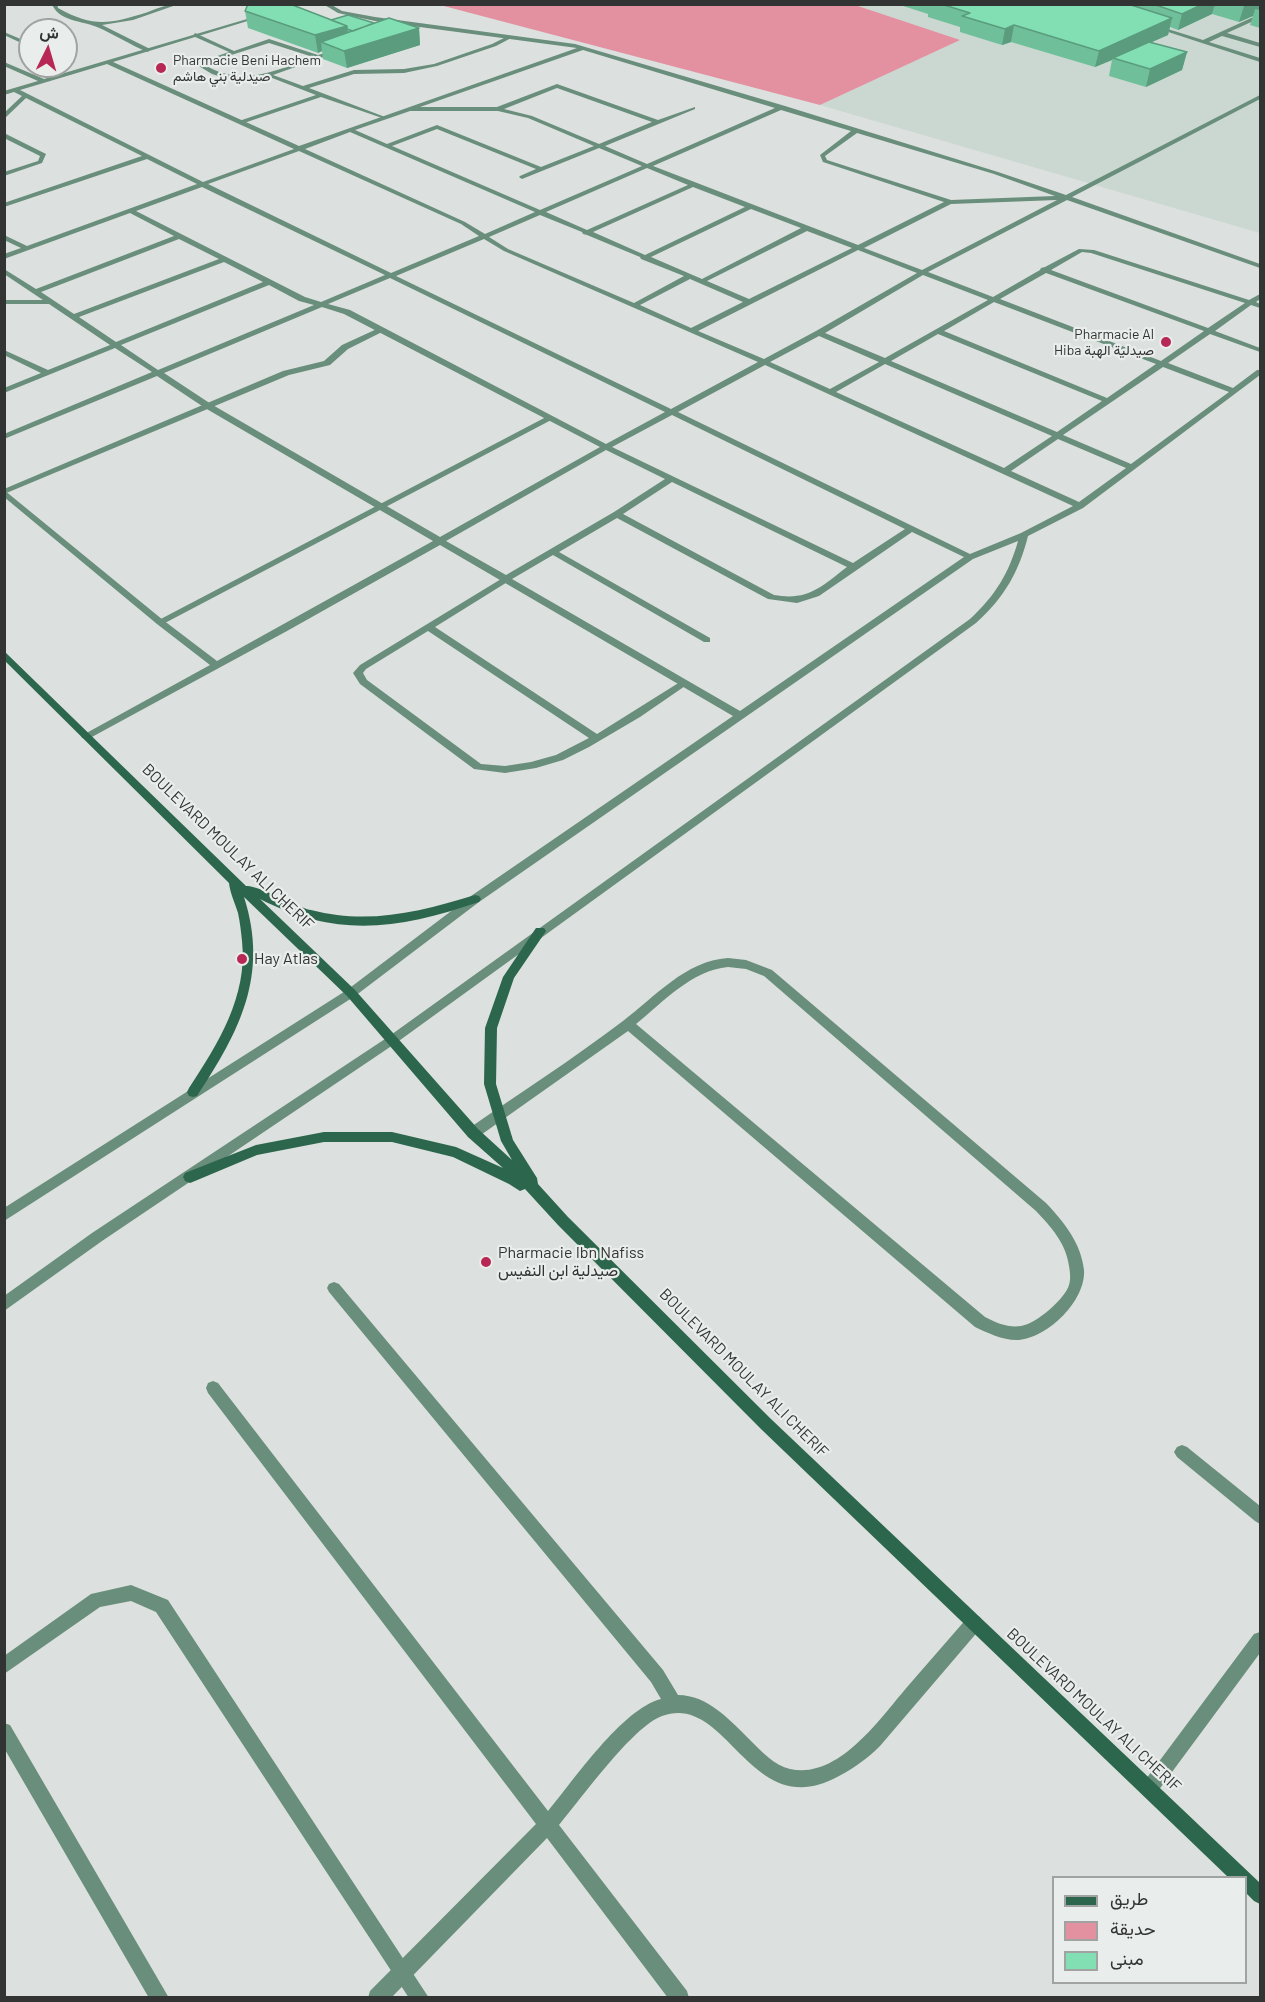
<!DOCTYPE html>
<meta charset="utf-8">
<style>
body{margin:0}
#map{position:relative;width:1265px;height:2002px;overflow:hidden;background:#dce0de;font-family:Barlow,Vazirmatn,sans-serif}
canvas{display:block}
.frame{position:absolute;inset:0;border:6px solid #323433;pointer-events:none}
.legend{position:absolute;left:1052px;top:1876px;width:195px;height:108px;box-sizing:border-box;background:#e9edeb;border:2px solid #a0a3a1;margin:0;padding:8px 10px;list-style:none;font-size:18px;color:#323433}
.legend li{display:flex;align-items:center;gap:12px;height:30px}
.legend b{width:30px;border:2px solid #a0a3a1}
.north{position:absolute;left:18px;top:18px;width:60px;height:60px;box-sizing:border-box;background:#e9edeb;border:2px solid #a0a3a1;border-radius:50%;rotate:5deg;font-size:16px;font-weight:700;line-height:24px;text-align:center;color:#323433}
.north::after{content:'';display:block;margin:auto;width:21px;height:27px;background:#b72855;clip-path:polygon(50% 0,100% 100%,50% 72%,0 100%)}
</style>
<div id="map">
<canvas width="1265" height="2002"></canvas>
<div class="frame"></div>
<ul class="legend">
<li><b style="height:8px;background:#2c674d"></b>طريق</li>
<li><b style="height:16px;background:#e390a0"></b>حديقة</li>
<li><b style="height:16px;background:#81dfb3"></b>مبنى</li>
</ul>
<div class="north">ش</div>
</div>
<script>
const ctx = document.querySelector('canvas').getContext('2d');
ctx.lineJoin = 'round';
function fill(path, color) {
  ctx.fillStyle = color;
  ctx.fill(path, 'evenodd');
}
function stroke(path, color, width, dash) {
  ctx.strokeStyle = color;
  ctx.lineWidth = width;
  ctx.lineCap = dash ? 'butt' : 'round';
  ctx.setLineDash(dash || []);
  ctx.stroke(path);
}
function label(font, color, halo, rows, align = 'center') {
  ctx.font = font + ' Barlow,Vazirmatn,sans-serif';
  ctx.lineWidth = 4.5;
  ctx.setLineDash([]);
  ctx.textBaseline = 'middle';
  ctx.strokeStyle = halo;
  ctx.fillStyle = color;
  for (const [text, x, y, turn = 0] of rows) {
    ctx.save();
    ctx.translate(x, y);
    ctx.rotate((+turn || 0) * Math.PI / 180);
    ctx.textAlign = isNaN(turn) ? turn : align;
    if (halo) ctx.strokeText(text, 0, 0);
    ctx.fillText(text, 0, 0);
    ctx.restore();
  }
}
fill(new Path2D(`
 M855,5H1260V233L820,105L959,40Z`), '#cbd7d1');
fill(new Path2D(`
 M440,5H855L960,40L820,105Z`), '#e390a0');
fill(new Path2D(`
 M52,4H57L58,8C94,28 110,24 148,12C158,8 168,4 179,4L133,20L102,25L150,49L148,52C130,45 114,34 97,27C83,21 58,21 52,4Z
 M195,33L234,51L269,39L318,55L340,49V51L273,75L303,86L354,70L404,69L434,64L492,44L508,36L513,37L496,46L437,66L404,73L354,74L309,88L385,117V119L321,97L241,124L239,121L316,95L267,76L252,80H232L212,74L197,65V63L229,52L193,36ZM269,43L313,57C275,71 242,88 203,64Z
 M379,328L386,330L348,349L330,365L289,375L4,494V489L283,371L324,361L342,345Z
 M548,416L555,418L163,624L160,625L155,622Z
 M506,576L509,577V581L435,627L597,734L680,682L683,681L688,684L640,717L589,747L563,760L536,768L505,773L474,769L360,684L353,673L360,665ZM428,631L589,738L556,755L531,762L505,766L481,764L367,680L363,673L366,669Z
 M728,958L746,960L772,970L1046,1203C1064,1222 1081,1243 1084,1270C1086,1300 1049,1337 1019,1340C1004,1341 988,1333 975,1327L628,1031L478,1137L473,1138L468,1137L467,1133L468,1129C520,1093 573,1059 623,1021C655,997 685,961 728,958ZM728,967L746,969L764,976L1036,1211C1051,1227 1066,1243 1069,1266C1070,1272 1071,1279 1069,1285C1065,1299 1036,1324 1021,1326C1009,1328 996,1323 985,1317L636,1024C662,1003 692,970 728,967Z
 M334,1282L339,1284L663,1670L678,1695C708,1695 731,1721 750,1740C761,1751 775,1766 790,1769C839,1780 881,1717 908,1686C928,1663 948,1640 968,1617L974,1615L980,1617L982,1623L980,1629L880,1746C868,1758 854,1768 839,1776C750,1826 728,1691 662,1716C632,1727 581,1799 559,1825L687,1991L689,1998H668L547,1838L391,1998H368L370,1991L536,1824L208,1393L206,1388L208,1383L213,1381L218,1383L548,1811C574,1780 622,1709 661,1699L651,1682L329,1292L327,1288L329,1284Z`), '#698e7c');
fill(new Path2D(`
 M323,4H330L342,11L375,17L575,44L785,106L998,172L1066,195L1260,95V99L1072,197L1260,264V268L1067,200L928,272L993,297L1040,270L1041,268L1045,267L1079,249L1094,250L1249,300L1260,294V299L1256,302L1260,304V308L1251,305L1215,331L1260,348V352L1210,334L1168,363L1233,388L1257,370H1260V375L1083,508L1028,536C1019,572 1004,598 976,623L396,1043L102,1241L4,1311V1296L92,1233L388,1037L970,619C995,596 1009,573 1018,541L973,559L479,902L355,996L4,1221V1208L347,990L471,896L733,716L440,545L287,631L90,738H82L81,736L210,665L157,624L4,497V490L163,620L217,661L433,541L205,408L157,376L4,439V434L152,372L115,348L4,393V388L41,373L4,355V350L48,370L110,345L49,304H4V300H43L4,274V269L36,289L174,236L130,213L4,259V254L21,248L4,240V235L27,246L197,184L147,159L4,207V203L142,156L26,98L4,119V113L22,96L14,92L4,95V91L38,81L4,66V62L44,79L264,14V16L113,62L299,146L577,48L375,21L338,13ZM583,50L775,108L647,164L605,146L695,109V107L658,120L557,84L497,107H420ZM107,64L294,149L203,182L20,90ZM557,88L652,122L599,144L532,116L504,109ZM781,110L851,131L820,155L823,162L944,202L858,245L653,166ZM410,111H498L528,118L594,146L541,167L437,125L387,144L355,130ZM437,129L536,169L520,176L519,177L522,179L599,148L642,166L540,210L392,146ZM350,132L535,212L485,234L465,222L305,149ZM857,133L994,174L1055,196L951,200L827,160L825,156ZM299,151L461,224L479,236L391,273L208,184ZM647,168L688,185L587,230L546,212ZM202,187L385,275L321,302L305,297L136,211ZM693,187L745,207L645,255L593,232ZM1057,200L922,270L864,248L951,204ZM751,209L801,228L702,279L651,257ZM540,215L582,232L583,234L587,235L640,257L641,259L684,276L634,303L508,249L489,237ZM807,231L852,248L749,299L707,281ZM179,239L219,259L74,314L41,292ZM484,239L504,251L758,362L671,409L396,276ZM858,250L917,273L816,331L764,359L698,331ZM1082,252L1091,253L1245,303L1208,328L1051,270ZM224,262L263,282L116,342L79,317ZM1046,273L1204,331L1161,361L1000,299ZM923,275L988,300L885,358L825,333ZM390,278L665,412L606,444L350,310L328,304ZM690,279L743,302L691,328L640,305ZM269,285L299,301L314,305L158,370L121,345ZM994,302L1156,364L1107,398L944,331ZM322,307L344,314L600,447L440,537L211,404L164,373ZM938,334L1102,401L1057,432L891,361ZM819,336L879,362L830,389L770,362ZM885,364L1052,436L1004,468L836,392ZM765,365L1073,506L1021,533L970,554L678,412ZM1163,367L1229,392L1131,464L1063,435ZM672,415L905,529L853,563L612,447ZM1058,439L1126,468L1079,502L1011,471ZM606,450L665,479L614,512L506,575L446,541ZM672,482L847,567C821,587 808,601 774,595L623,514ZM617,518L768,599L797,603L819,596L912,532L964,557L740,711L512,579L553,555L704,642H710V638L559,552Z
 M1260,14V18L1227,33L1260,43V47L1222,36L1209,42L1260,58V62L1150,26L1155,25L1203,40Z
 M4,32L30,43V47L4,35Z
 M4,133L46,154L42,163L4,176V172L38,161L40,156L4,138Z
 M1182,1445L1187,1447L1260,1506V1524L1255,1521L1177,1457L1174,1452L1177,1447Z
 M131,1585L168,1600L429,1998H409L156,1612L131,1601L100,1607L4,1674V1656L91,1594Z
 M1260,1632V1653L1155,1795L1149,1798L1143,1795L1140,1789L1143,1783L1254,1634Z
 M4,1723L10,1725L169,1998H149L4,1748Z`), '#698e7c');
fill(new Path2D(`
 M4,651L246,886C256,884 296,907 311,910C368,925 420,912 475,895L479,896L481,899L479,902C399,929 338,939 260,899L355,990L478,1129L512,1160L501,1141L484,1084L485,1028L503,977L536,928H544L546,931L544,934L514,978L497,1028L496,1084L513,1140L537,1178L538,1184L568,1217L771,1419L1260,1883V1904L1254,1901L1246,1893V1878H1229L761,1429L558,1225L525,1189L520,1191L509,1184L453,1157L392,1142H324L257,1155L195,1181L190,1183L185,1181L183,1177L185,1173L256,1145L324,1132H392L456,1147L503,1168L468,1137L347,996L244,897C269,975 240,1031 197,1096L193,1097L189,1096L187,1092L189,1088C218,1044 248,996 242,941C241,932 240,922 238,913C235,903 230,893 229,883L4,660Z`), '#2c674d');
fill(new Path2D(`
 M897,4H1260V28L1250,25L1253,16L1239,22L1212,14L1178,30L1170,27L1168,35L1151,42L1187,52L1182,70L1146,87L1109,76L1112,60L1095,67L1011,42L1002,45L960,32V27L928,17V14Z
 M245,11L419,28L420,45L347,68L323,59L322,51L318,53L248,28Z`), '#6fc09a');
fill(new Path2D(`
 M1203,4H1215L1212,14L1178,30L1182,14Z
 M1246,4H1260V10L1255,9L1253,16L1239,22L1244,6Z
 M1172,18L1168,35L1114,59L1113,58L1112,60L1095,67L1099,51Z
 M1014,25L1011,42L1002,45L1005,29Z
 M347,26L349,43L321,42L322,51L318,53L315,35Z
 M419,28L420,45L347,68L344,51Z
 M1187,52L1182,70L1146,87L1150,69Z`), '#5a9c7d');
const building = new Path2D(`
 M248,4H290L347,26L315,35L245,11Z
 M941,4H1128L1172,18L1099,51L1014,25L1005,29L962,16L970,13Z
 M1153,4H1203L1182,14Z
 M348,15L374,23L353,31L347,29V26L331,20Z
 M389,18L419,28L344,51L321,42Z
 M1149,42L1187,52L1150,69L1113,58Z`);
fill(building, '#81dfb3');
stroke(building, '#5a9c7d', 1.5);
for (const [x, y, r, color] of [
 [161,68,6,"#b72855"],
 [1166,342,6,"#b72855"],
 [242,959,6,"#b72855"],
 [486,1262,6,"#b72855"]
]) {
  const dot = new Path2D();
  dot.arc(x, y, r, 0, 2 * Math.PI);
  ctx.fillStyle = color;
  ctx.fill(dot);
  stroke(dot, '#e9edeb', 2);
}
label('14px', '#323433', '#e9edeb', [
 ["Pharmacie Beni Hachem",173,60],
 ["صيدلية بني هاشم",173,76],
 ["Pharmacie Al",1154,334,"right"],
 ["Hiba صيدلية الهبة",1154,350,"right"]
], 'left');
label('16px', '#323433', '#e9edeb', [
 ["BOULEVARD MOULAY ALI CHERIF",228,847,44],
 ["BOULEVARD MOULAY ALI CHERIF",744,1373,45],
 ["BOULEVARD MOULAY ALI CHERIF",1094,1710,43]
]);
label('16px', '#323433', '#e9edeb', [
 ["Hay Atlas",254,959],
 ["Pharmacie Ibn Nafiss",498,1253],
 ["صيدلية ابن النفيس",498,1271]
], 'left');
</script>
